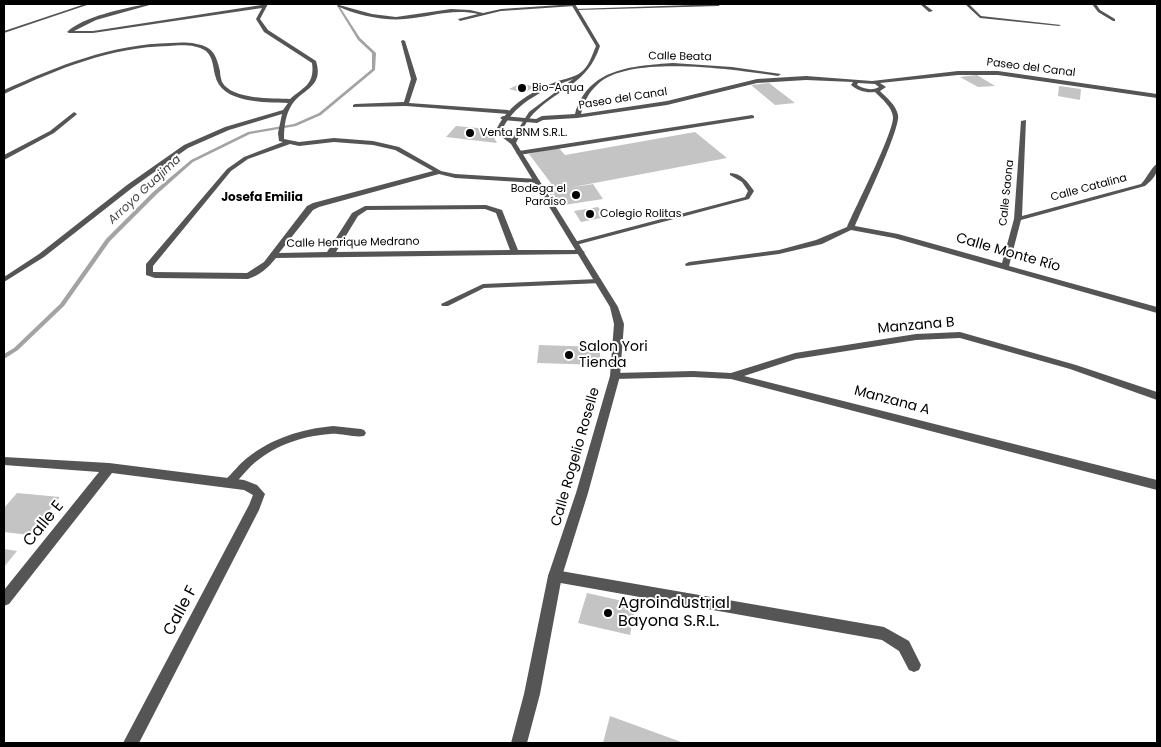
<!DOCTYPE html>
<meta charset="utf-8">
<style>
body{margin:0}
#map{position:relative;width:1161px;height:747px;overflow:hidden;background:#fff;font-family:Poppins,sans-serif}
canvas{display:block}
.frame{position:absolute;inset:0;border:5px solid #000;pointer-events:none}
</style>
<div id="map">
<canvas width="1161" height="747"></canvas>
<div class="frame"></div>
</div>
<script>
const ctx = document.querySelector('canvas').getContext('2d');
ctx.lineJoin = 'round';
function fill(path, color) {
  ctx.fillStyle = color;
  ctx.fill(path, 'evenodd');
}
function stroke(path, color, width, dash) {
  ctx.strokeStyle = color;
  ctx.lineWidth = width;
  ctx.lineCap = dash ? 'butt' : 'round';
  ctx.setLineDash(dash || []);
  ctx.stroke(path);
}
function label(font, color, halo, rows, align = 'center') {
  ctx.font = font + ' Poppins,sans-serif';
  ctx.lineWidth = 4;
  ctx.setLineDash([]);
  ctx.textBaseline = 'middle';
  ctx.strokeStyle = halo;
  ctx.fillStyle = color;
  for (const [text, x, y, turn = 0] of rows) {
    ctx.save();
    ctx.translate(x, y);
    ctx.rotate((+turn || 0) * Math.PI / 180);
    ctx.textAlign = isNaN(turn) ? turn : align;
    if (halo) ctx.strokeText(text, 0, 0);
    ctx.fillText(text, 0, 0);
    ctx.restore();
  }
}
fill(new Path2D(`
 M336,4H338L360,38L376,53L375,70L321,115L296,126L250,134L193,162L157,194L110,241L64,306L18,350L4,359V354L14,348L60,304L106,239L153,192L191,160L248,132L294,124L319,113L372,69V53L358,40Z`), '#a3a3a3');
fill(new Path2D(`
 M977,75L995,86L978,87L960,77Z
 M521,83L535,87L523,93L509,89Z
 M769,83L795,103L775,105L751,85Z
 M1059,86L1081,89L1080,100L1058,96Z
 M456,126L489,129L497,143L446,137Z
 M695,132L727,158L568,188L593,184L603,199L557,206L548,191L556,190L529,154L558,147L565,155Z
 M598,207L606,217L581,222L574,211Z
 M539,345L600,347V365L537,363Z
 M17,493L60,497L29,535L4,532V508Z
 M4,549L17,551L4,567Z
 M587,593L636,604L630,635L578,623Z
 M610,716L684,743H603Z`), '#c4c4c4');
fill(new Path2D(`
 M1092,4H1096L1100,10L1115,19V21H1113L1098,12Z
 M752,115L754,116V118L519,155L516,153L519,151Z
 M730,173C741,173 748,182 754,191L749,199L576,245L573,243L574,242L745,197L748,191L742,182L730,175Z
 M598,279H601V283L484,288L448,306H442L441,304L483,284Z
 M333,426L361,429L364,430L366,433L364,436C355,438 340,433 330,434C301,436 273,446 251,466C245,472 239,479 233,486L229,487L225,486L224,483L225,480C233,473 239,464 247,458C272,438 302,429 333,426Z`), '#555');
fill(new Path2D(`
 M85,4H90L4,33V31Z
 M146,4H153L96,20L74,31H93L268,4L260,19L268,30L316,61C325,89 299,89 290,108C285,117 284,129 284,139L299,142L334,138L373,141L399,147L441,171L455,174L537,179L540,181L537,183L455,178L439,174L319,207L313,210L279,253L327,252L352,213L365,206L486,205L502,210L518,250H581L585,252L581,254L276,258C268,268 260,275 248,279L155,278L146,275V264L227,169L244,157L283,142L279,141L278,133L282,114L229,130L188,148L132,188L44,257L4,282V277L39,254L127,185L184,145L225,127L283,110L288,103C265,102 221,104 215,75C213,67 213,57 206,51C196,44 180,45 169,46C110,47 58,69 6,93L4,94V90C58,66 111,44 171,43C182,42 198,42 208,48C216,53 218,63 220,71C220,75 221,79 222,82C232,100 273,98 290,99C304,87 315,84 312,63L264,32L256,19L262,8L93,33H69L67,32C84,16 123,9 146,4ZM334,142L373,145L395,150L433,171L313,203L307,206L264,262L247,273L153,272V266L231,171L248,159L290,144L299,146ZM485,209L496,213L510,250L336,252L358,216L367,210Z
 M574,4L575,6L501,11L460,21L458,19L478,14C452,8 430,17 405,19C384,21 356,15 337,6L339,5L372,14L396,17L451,9L470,10L483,13L501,9Z
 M720,4L719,6L577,10L575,9Z
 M920,4H924L933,11L929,12Z
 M965,4H969L981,16L1061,25L1059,26L980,18Z
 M403,40L405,41L417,79L409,103L508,110L511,112L508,114L406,106L353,107V105L355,104L404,102L411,79L401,41Z
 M673,63L732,67L781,74L778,76C736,70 630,54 598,84C588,93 584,102 581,114L667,101L757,79L806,76L872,81L958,71H998L1157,94V98L998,75H958L880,83L886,87L880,91C887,98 896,105 898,115C901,128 862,209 855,226L898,234L1002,263L1014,219L1021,121L1026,120L1022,216L1141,184C1147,178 1152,166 1157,164C1158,175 1153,179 1145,186L1021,220L1009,266L1157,307V313L894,238L851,230L822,244L779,254L686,266L685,264L689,262L779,250L816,240L847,227C855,208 894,132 893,117C892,107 882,99 875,92C866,93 858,91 851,85L853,82L806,80L757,83L667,105L577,118L543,120L537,123L503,120L500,118L503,116L536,119L542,116L575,114C588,68 632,66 673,63ZM858,83L875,84L879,87C872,91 864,89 857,85Z
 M74,112L77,114L76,115L54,133L4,160V155L50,131Z
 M960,332L1076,365L1157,392V400L1070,369L960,338L916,340L796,359L744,376L1157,480V490L731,379L693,377L615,379L610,376L615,373L693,371L731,373L795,353L916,334Z
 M4,457L109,463L244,480L257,485L265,494L259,510L139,743H123L249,505L253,495L244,490L112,473L9,604L4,606V590L99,472L4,465Z
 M555,570L884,627L909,641L921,665L919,670L914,672L909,670L899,651L882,640L555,582L550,580L548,576L550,572Z`), '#555');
fill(new Path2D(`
 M571,4H575L600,46C587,85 560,87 534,113C526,121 521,133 516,143L618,307L624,324L620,376L588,493L562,576L540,694L527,743H511L524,694L548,576L576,493L610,376L614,324L610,307L511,144L502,137L497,128C510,103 533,91 558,81C565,79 574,77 580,73C589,67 592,55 596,46ZM573,79L529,112L512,139L507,135L503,128C517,101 546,89 573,79Z`), '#555');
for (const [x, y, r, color] of [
 [522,88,5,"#000"],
 [470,133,5,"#000"],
 [576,195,5,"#000"],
 [590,214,5,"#000"],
 [569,355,5,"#000"],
 [608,613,5,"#000"]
]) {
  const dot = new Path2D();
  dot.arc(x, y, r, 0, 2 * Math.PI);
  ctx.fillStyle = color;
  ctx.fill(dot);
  stroke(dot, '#fff', 2);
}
label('11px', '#000', '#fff', [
 ["Calle Beata",680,57,1],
 ["Paseo del Canal",1031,68,7],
 ["Paseo del Canal",623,99,-9],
 ["Calle Catalina",1089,188,-15],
 ["Calle Saona",1007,193,-84],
 ["Calle Henrique Medrano",353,243,-1]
]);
label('11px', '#000', '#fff', [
 ["Bio-Aqua",532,88],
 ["Venta BNM S.R.L.",480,133],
 ["Bodega el",566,189,"right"],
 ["Paraíso",566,202,"right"],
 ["Colegio Rolitas",600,214]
], 'left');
label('italic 12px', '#444', '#fff', [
 ["Arroyo Guajima",145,190,-43]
]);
label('bold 12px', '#000', '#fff', [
 ["Josefa Emilia",262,198]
]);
label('14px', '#000', '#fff', [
 ["Calle Monte Río",1008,253,16],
 ["Manzana B",916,326,-5],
 ["Manzana A",892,401,15],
 ["Calle Rogelio Roselle",576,457,-74]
]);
label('14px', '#000', '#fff', [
 ["Salon Yori",579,347],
 ["Tienda",579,363]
], 'left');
label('16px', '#000', '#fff', [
 ["Calle E",44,524,-51],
 ["Calle F",181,611,-62]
]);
label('16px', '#000', '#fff', [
 ["Agroindustrial",618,604],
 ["Bayona S.R.L.",618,622]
], 'left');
</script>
